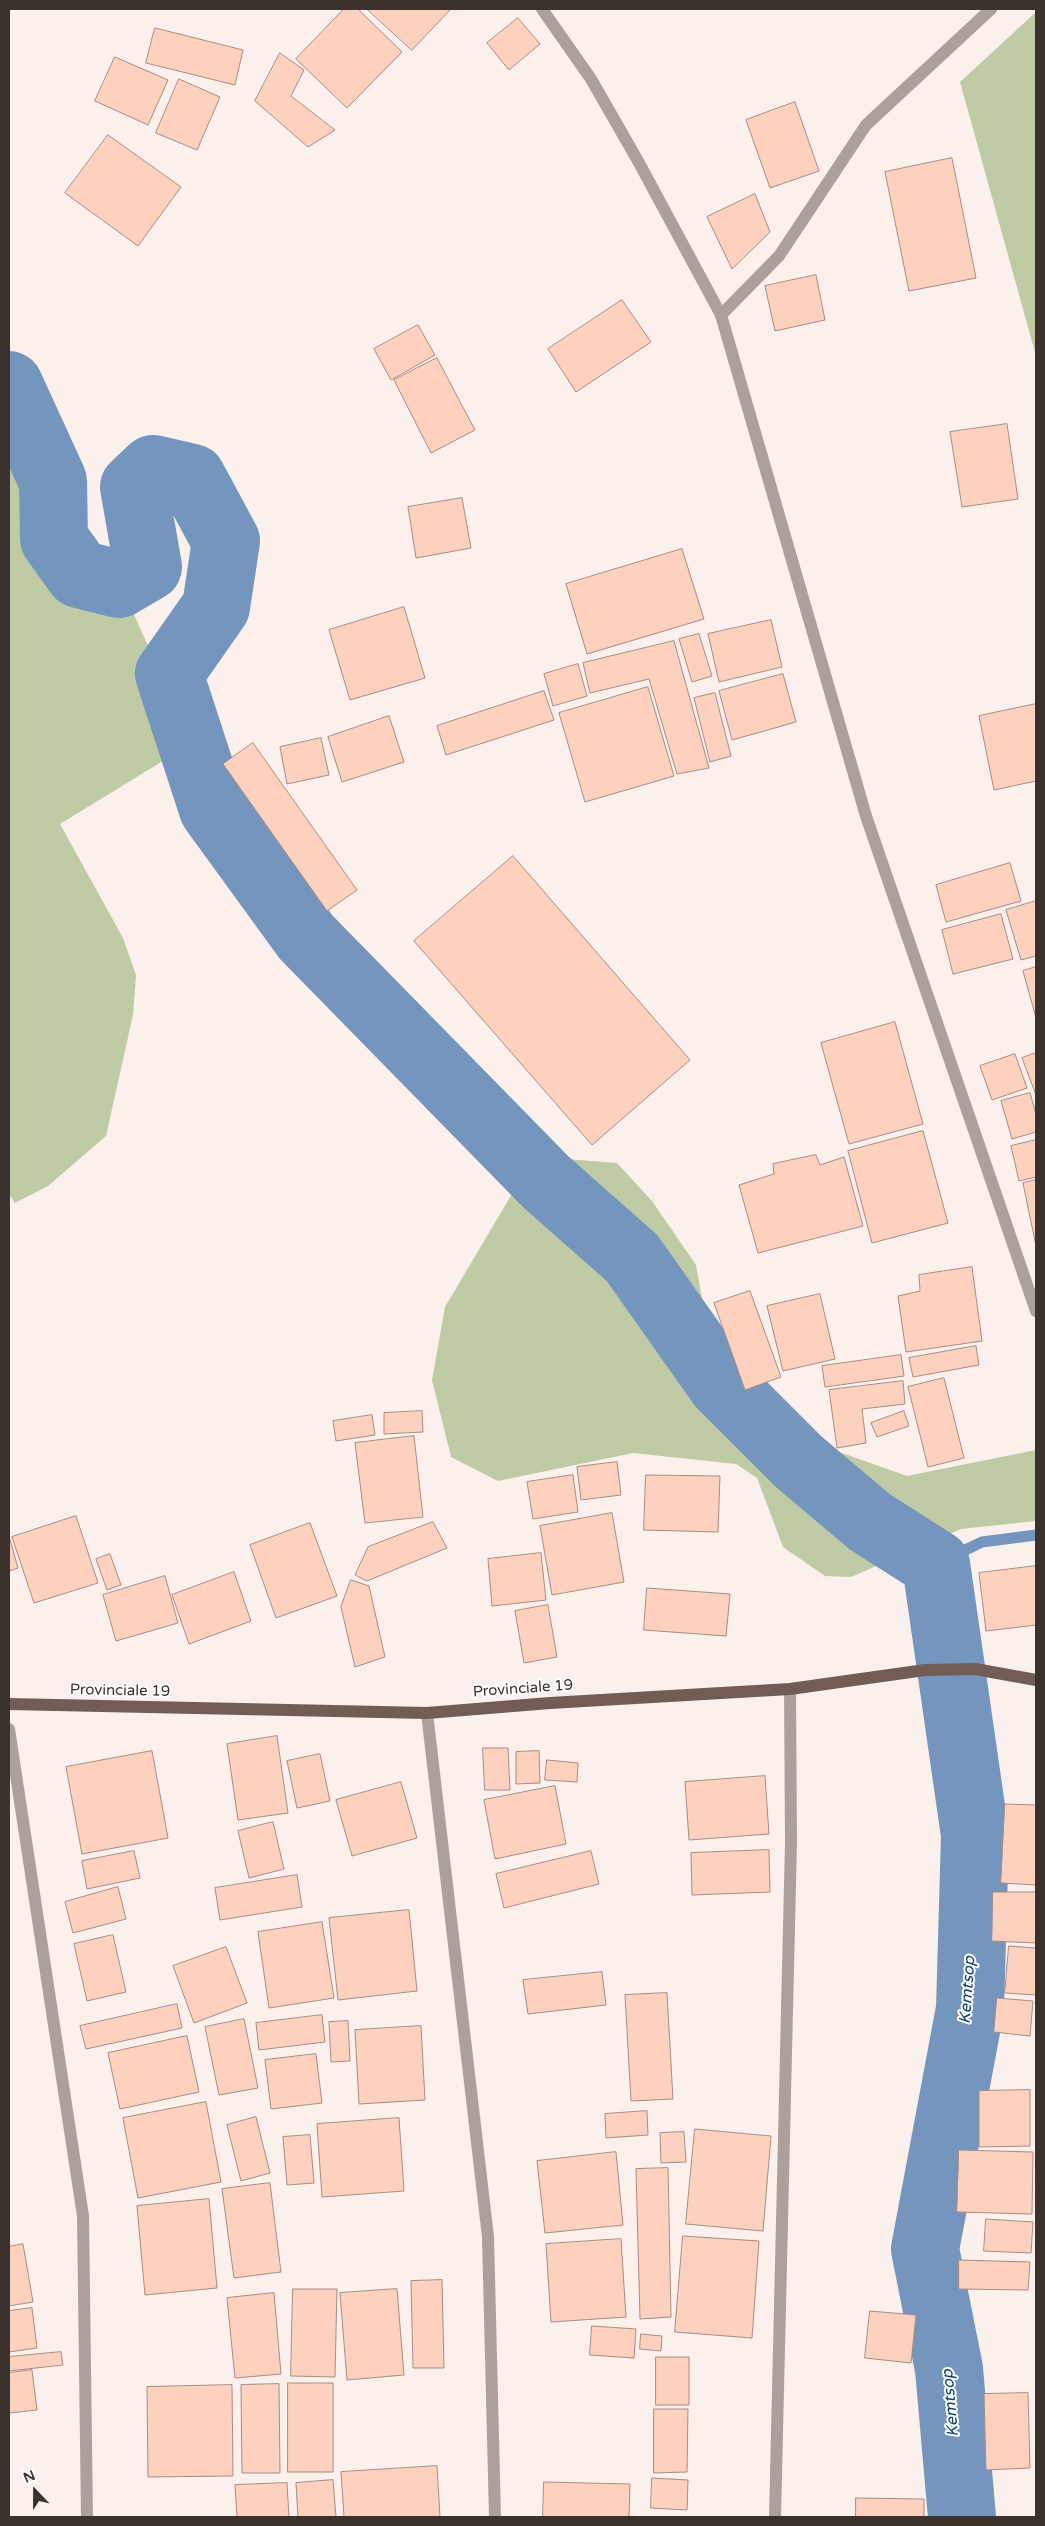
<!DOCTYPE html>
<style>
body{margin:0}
#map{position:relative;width:1045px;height:2526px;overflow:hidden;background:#fbf0eb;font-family:"Varela Round",sans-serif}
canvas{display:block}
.frame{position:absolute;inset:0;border:10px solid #3c322d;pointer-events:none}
.north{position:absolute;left:10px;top:2466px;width:50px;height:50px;-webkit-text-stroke:4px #fff;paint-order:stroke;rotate:338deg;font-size:14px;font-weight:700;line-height:20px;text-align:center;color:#3c322d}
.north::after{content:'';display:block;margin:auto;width:18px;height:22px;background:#3c322d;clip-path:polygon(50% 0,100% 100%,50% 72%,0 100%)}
</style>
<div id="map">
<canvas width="1045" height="2526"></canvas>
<div class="frame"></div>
<div class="north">N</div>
</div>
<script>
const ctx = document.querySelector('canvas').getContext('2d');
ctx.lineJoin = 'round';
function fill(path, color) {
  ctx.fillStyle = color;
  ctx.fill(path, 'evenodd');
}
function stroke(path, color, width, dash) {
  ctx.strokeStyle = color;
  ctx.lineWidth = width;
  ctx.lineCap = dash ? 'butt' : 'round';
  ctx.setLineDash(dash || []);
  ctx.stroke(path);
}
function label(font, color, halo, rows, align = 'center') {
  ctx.font = font + ' "Varela Round",sans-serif';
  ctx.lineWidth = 4;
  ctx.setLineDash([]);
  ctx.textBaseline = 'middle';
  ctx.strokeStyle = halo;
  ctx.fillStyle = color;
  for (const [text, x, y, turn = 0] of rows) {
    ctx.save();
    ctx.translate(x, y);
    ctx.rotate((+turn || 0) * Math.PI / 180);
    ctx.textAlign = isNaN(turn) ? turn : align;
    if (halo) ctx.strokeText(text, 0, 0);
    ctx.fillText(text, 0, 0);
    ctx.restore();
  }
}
fill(new Path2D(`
 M1036,12V356L960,82Z
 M9,427L35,478L43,552L67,590L126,597L154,659L184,748L60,824L123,938L136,975L133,1015L106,1136L48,1186L15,1203L9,1194Z
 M553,1158L617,1163L652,1201L696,1265L710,1343L732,1392L831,1449L907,1476L1036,1450V1521L961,1529L851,1577L825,1576L783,1547L757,1478L736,1464L633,1453L498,1481L451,1457L432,1380L445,1307L513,1192Z`), '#bfcba5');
stroke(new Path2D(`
 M936,1564L982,1542L1036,1535`), '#7496be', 11);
stroke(new Path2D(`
 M9,385L53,481L54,539L79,574L119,584L148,567L134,487L153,469L192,478L226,541L216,607L169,674L213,809L306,937L546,1182L632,1258L721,1384L799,1462L870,1522L936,1564L975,1835L970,2009L925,2249L949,2369L962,2517`), '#7496be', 68);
const building = new Path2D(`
 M344,9H358L402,52L347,108L296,59Z
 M367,9H451L412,50Z
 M518,18L540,44L509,70L487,43Z
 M155,28L243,50L235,85L146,63Z
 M280,53L304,70L291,96L335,130L308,147L255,101Z
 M115,57L168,80L148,125L95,101Z
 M179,79L220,97L197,150L156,133Z
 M795,102L819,171L770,188L746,120Z
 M108,135L181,187L138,246L65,193Z
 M952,158L976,278L909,291L885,172Z
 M755,194L770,232L732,269L707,217Z
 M816,275L825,320L775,331L765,286Z
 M622,300L651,342L576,392L548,349Z
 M418,325L435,355L391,380L374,349Z
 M437,358L475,430L431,453L394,380Z
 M1007,424L1018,499L962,507L950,432Z
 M462,498L471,548L416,558L408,507Z
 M682,549L704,619L587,654L566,584Z
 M404,607L425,678L350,700L329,630Z
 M771,620L782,667L719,682L708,634Z
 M699,634L712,676L692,682L679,639Z
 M674,641L709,768L677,774L649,679L590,693L583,663Z
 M578,664L587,696L553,706L544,674Z
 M783,674L796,722L732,740L719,691Z
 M648,687L674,776L585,802L559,713Z
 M544,691L554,720L446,755L437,726Z
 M715,693L731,756L710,762L694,698Z
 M1036,704V781L994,790L979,716Z
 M389,716L404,762L342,782L328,737Z
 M321,738L329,775L287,784L280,747Z
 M253,743L357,890L327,911L223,764Z
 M513,856L690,1060L592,1145L414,941Z
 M1010,863L1021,901L946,922L936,885Z
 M1036,901V956L1021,960L1006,910Z
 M1001,914L1013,959L953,974L942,930Z
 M1036,967V1018L1023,971Z
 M895,1022L923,1124L849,1144L821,1043Z
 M1036,1053V1095L1022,1058Z
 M1015,1054L1027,1088L992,1100L980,1066Z
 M1030,1093L1036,1114V1132L1012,1139L1001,1101Z
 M923,1131L948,1223L872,1243L848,1151Z
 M1036,1140V1177L1019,1181L1011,1146Z
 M816,1155L820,1165L844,1157L863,1226L758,1253L739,1185L774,1174L773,1164Z
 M1036,1180V1246L1023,1183Z
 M972,1267L982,1341L906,1352L898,1296L920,1291L919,1275Z
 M750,1291L781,1377L745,1390L714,1303Z
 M820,1294L835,1359L783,1371L767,1306Z
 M976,1346L979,1365L913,1377L909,1358Z
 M901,1355L904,1376L825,1387L822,1366Z
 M944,1378L964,1458L928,1467L908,1387Z
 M903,1381L905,1404L862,1409L866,1443L837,1448L829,1390Z
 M422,1411L423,1432L384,1434V1413Z
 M904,1411L909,1426L877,1437L871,1423Z
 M372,1415L375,1435L336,1441L333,1421Z
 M414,1436L423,1517L365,1523L355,1443Z
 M617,1462L621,1495L581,1500L577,1467Z
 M573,1475L578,1512L533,1519L527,1482Z
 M646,1475L720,1476L718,1532L644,1530Z
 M612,1513L624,1582L552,1595L540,1526Z
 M76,1516L98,1583L34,1603L12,1537Z
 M433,1522L447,1548L367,1581L355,1575L368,1547Z
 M310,1523L337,1596L276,1618L250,1545Z
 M9,1536L18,1568L9,1571Z
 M541,1553L546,1600L492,1606L488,1559Z
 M110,1554L121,1585L107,1590L96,1559Z
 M1036,1566V1625L986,1631L979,1573Z
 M234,1572L251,1621L189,1644L172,1595Z
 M165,1576L178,1623L116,1641L103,1595Z
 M351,1580L369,1586L385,1657L355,1667L341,1607Z
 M647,1588L730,1594L726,1636L644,1630Z
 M548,1605L557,1657L524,1663L515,1611Z
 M277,1736L288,1813L238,1820L227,1744Z
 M483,1748H508L510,1790H485Z
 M152,1751L168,1838L82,1854L66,1767Z
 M539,1751L540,1783L516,1784V1752Z
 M320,1754L330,1801L297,1808L287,1761Z
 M547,1760L578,1763L577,1782L545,1780Z
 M765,1776L769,1834L689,1840L685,1782Z
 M401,1782L417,1838L352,1856L336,1800Z
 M555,1786L566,1844L495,1859L484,1800Z
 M1005,1804L1036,1805V1885L1001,1883Z
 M273,1822L284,1869L249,1878L238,1831Z
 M769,1850L770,1892L692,1895L691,1853Z
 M134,1851L140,1878L87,1889L82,1861Z
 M591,1851L599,1884L504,1908L496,1874Z
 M297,1875L302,1907L220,1920L215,1888Z
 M118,1887L126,1919L73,1933L65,1902Z
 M993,1892H1036V1943L992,1941Z
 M409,1910L417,1991L338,2000L329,1918Z
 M322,1922L334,1998L269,2008L258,1932Z
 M113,1935L126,1992L87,2001L74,1944Z
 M1009,1946L1036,1948V1995L1005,1993Z
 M226,1947L247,2003L194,2023L173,1966Z
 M602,1972L606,2005L528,2014L523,1980Z
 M667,1993L673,2099L631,2101L625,1995Z
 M997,1998L1033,2001L1030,2036L994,2032Z
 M177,2004L182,2028L86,2049L80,2026Z
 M322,2015L325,2042L259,2050L256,2023Z
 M244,2019L258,2088L219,2095L205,2027Z
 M348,2021L350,2061L331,2062L329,2022Z
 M421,2026L425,2100L359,2104L355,2030Z
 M187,2036L199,2092L120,2109L108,2053Z
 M316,2054L322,2103L271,2109L265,2060Z
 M1030,2090V2146L979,2147V2091Z
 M206,2102L221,2182L138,2198L123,2118Z
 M647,2111L648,2135L606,2138L605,2114Z
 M256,2117L270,2173L241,2181L227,2125Z
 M399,2118L404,2191L322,2197L317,2124Z
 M695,2129L771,2136L763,2231L686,2224Z
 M684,2132L686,2162L661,2163L660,2133Z
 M310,2135L314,2183L287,2185L283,2137Z
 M959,2150L1033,2152L1032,2214L957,2212Z
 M616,2152L623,2225L545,2233L537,2161Z
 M668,2168L671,2317L640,2319L636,2169Z
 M270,2183L281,2272L234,2278L222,2189Z
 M209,2199L217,2288L145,2295L137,2206Z
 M986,2219L1033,2222L1031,2253L984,2251Z
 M683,2236L759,2241L752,2338L675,2332Z
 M621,2239L626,2317L551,2322L546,2244Z
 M23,2244L33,2302L9,2306V2247Z
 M959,2260L1030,2262L1028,2290L959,2289Z
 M442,2280L444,2368H413L411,2281Z
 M293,2289H337L335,2377L291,2376Z
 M397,2289L404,2375L347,2380L340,2293Z
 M274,2293L281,2374L235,2378L227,2298Z
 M32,2308L37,2348L9,2352V2311Z
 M870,2311L916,2315L911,2363L865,2358Z
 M592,2326L636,2329L634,2358L590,2355Z
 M641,2334L662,2336L661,2351L640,2349Z
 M61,2352L63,2365L9,2371V2357Z
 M656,2357H689V2405H656Z
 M32,2370L37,2410L9,2413V2373Z
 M288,2383H333V2472H288Z
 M279,2384L280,2473H242L241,2385Z
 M232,2385L233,2476L148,2477L147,2387Z
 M1028,2393L1030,2468L986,2470L984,2394Z
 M654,2409H688L687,2472L654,2473Z
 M437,2466L440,2517H344L341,2472Z
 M652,2478L688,2480L687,2510L651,2508Z
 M333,2480L336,2517H298L296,2483Z
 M544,2482L630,2484L629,2517H543Z
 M287,2483L289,2517H237L235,2485Z
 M856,2498L924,2499V2517H856Z`);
fill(building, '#fdd1be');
stroke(building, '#a68c82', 1);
stroke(new Path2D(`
 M721,315L779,256L866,125L991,9
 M427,1713L488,2237L495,2517
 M9,1729L83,2216L87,2517
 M775,2517L791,1842L790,1689`), '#aca09b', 12);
stroke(new Path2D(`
 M542,9L591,79L638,161L721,315L866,816L1036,1311`), '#aca09b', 12);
stroke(new Path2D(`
 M9,1704L427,1713L550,1703L790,1689L925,1670L975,1669L1036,1680`), '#715d55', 12);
label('15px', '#3c322d', '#fff', [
 ["Provinciale 19",523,1689,-4],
 ["Provinciale 19",120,1691,1]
]);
label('italic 16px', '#0b3f71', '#fff', [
 ["Kemtsop",968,1990,-86],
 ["Kemtsop",951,2403,-95]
]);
</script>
